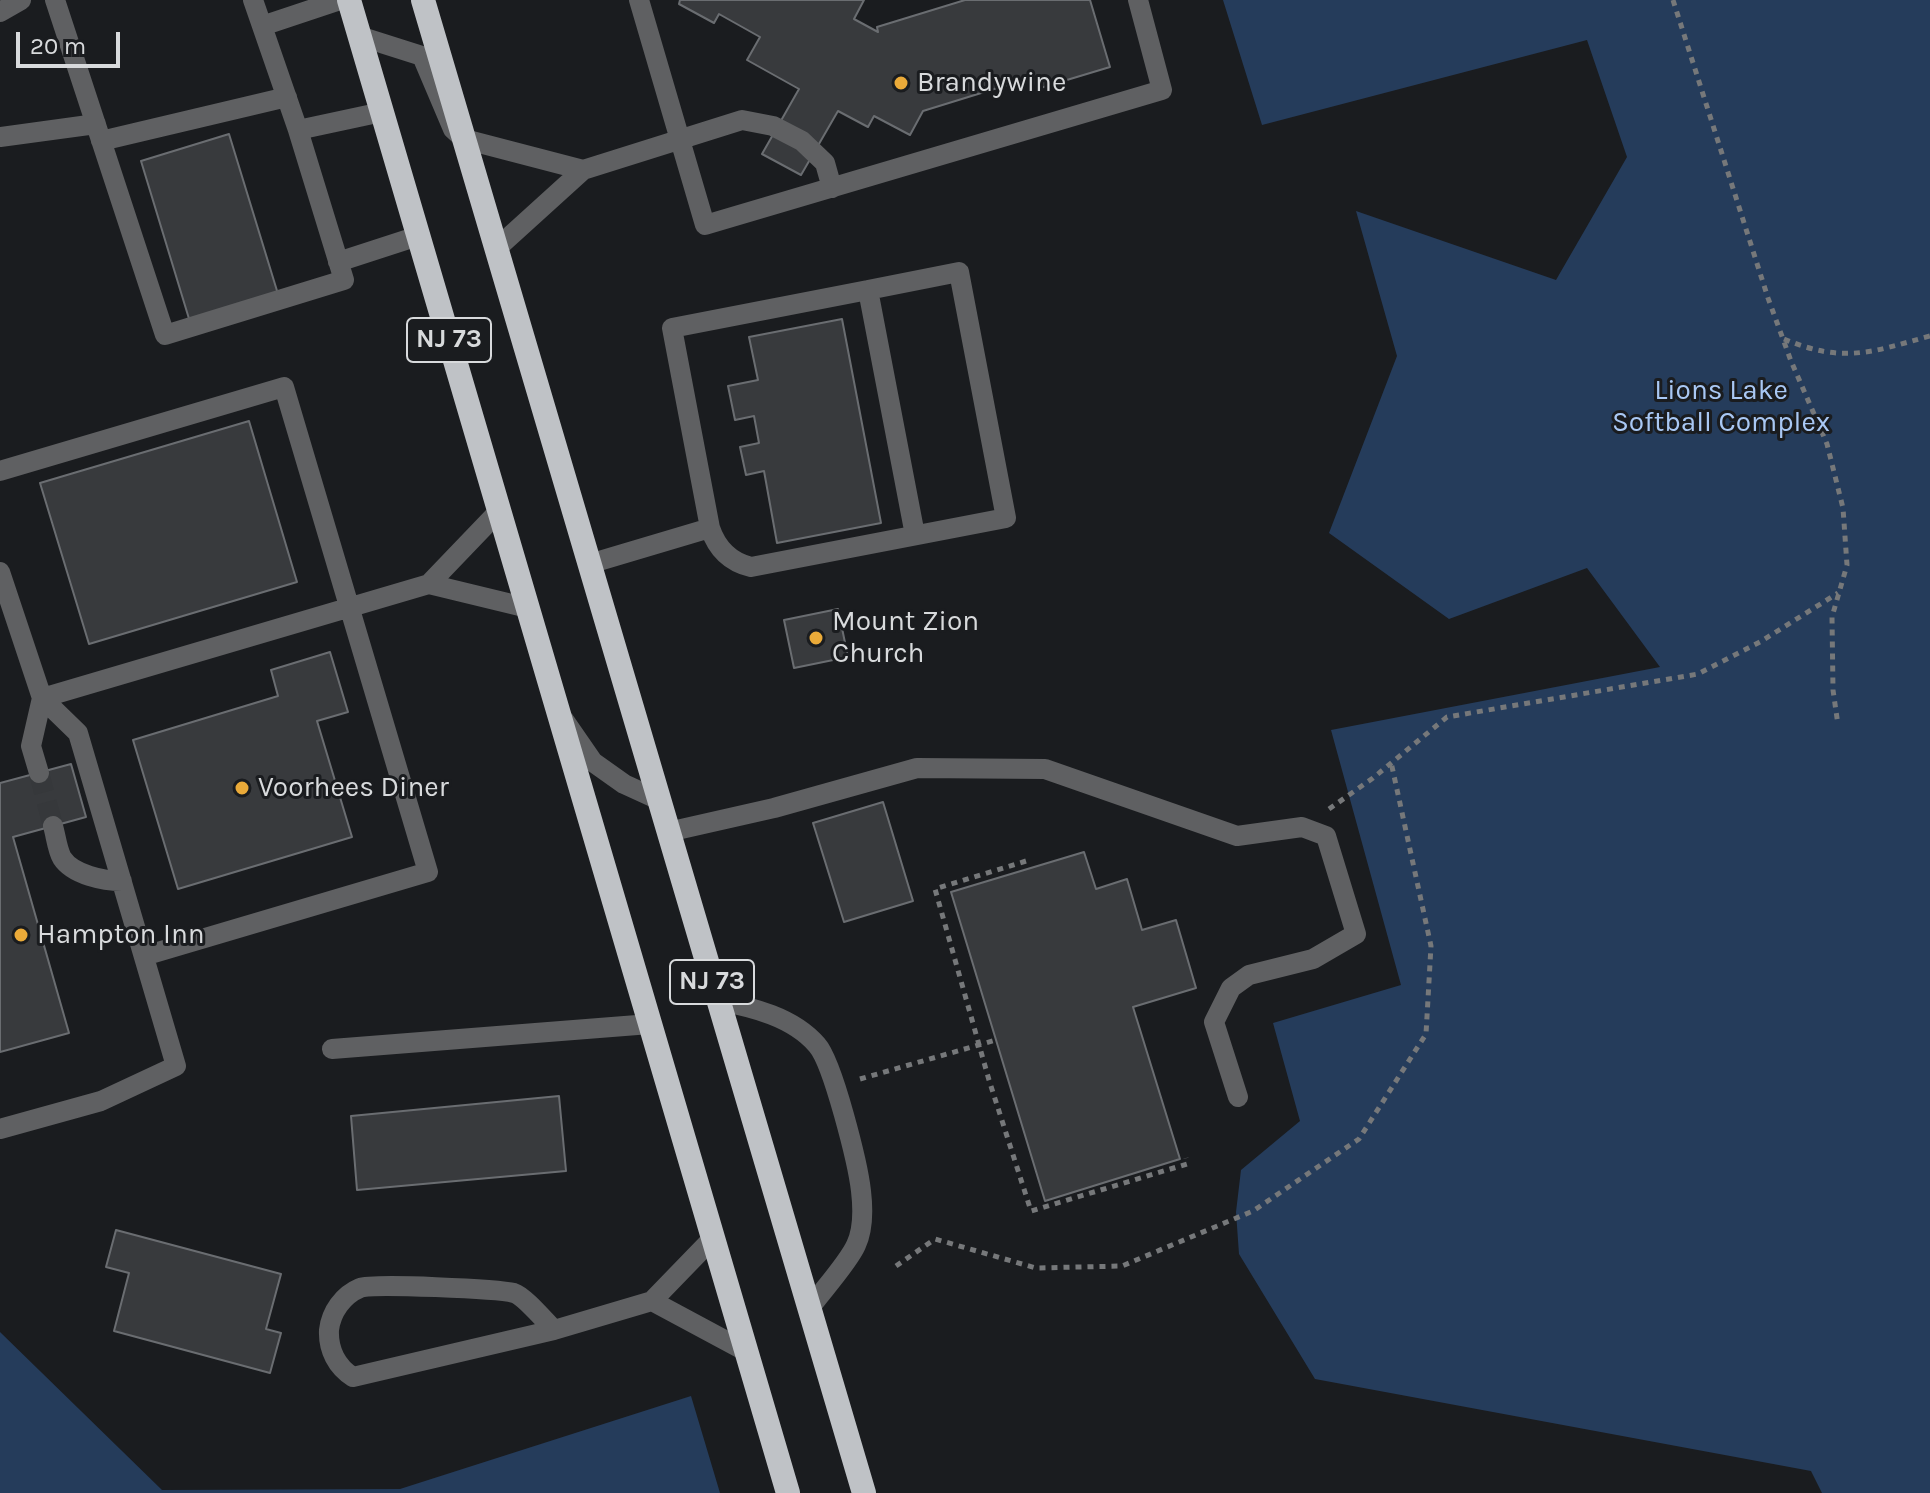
<!DOCTYPE html>
<style>
body{margin:0}
#map{position:relative;width:1930px;height:1493px;overflow:hidden;background:#1a1c1f;font-family:Karla,sans-serif}
canvas{display:block}
.scale{position:absolute;left:16px;top:32px;width:104px;height:36px;box-sizing:border-box;border:4px solid #d8dadc;border-top:0;padding-left:10px;font-size:24px;line-height:28px;white-space:nowrap;color:#d8dadc;-webkit-text-stroke:6px #1a1c1f;paint-order:stroke}
</style>
<div id="map">
<canvas width="1930" height="1493"></canvas>
<div class="scale">20 m</div>
</div>
<script>
const ctx = document.querySelector('canvas').getContext('2d');
ctx.lineJoin = 'round';
function fill(path, color) {
  ctx.fillStyle = color;
  ctx.fill(path, 'evenodd');
}
function stroke(path, color, width, dash) {
  ctx.strokeStyle = color;
  ctx.lineWidth = width;
  ctx.lineCap = dash ? 'butt' : 'round';
  ctx.setLineDash(dash || []);
  ctx.stroke(path);
}
function label(font, color, halo, rows, align = 'center') {
  ctx.font = font + ' Karla,sans-serif';
  ctx.lineWidth = 6;
  ctx.setLineDash([]);
  ctx.textBaseline = 'middle';
  ctx.strokeStyle = halo;
  ctx.fillStyle = color;
  for (const [text, x, y, turn = 0] of rows) {
    ctx.save();
    ctx.translate(x, y);
    ctx.rotate((+turn || 0) * Math.PI / 180);
    ctx.textAlign = isNaN(turn) ? turn : align;
    if (halo) ctx.strokeText(text, 0, 0);
    ctx.fillText(text, 0, 0);
    ctx.restore();
  }
}
fill(new Path2D(`
 M1223,0H1930V1493H1822L1811,1471L1315,1379L1239,1254L1236,1212L1241,1170L1300,1121L1273,1023L1401,985L1331,730L1660,667L1587,568L1449,619L1329,533L1397,356L1356,211L1556,280L1627,157L1587,40L1262,125Z
 M0,1332L162,1490L400,1489L691,1396L720,1493H0Z`), '#253c5b');
const building = new Path2D(`
 M680,0H864L854,19L878,32L877,27L965,0H1090L1110,67L1037,89L1033,77L923,111L910,135L874,116L868,127L838,111L801,175L762,154L799,89L747,60L760,37L719,14L714,23L679,4Z
 M229,134L278,294L190,322L141,161Z
 M842,319L881,523L777,543L764,471L746,475L740,447L759,443L754,416L735,420L728,386L758,380L749,337Z
 M249,421L297,582L89,644L40,483Z
 M838,609L848,657L794,668L784,620Z
 M330,652L348,712L317,721L352,837L178,889L133,740L278,696L271,670Z
 M71,764L86,817L13,837L69,1033L0,1052V783Z
 M883,802L913,901L844,922L813,823Z
 M1084,852L1096,889L1127,879L1142,930L1176,920L1196,988L1133,1007L1180,1159L1045,1201L951,892Z
 M559,1096L566,1171L357,1190L351,1116Z
 M116,1230L281,1274L266,1329L281,1333L270,1373L114,1331L129,1273L106,1267Z`);
fill(building, '#383a3d');
stroke(building, '#6a6d71', 2);
stroke(new Path2D(`
 M39,773L53,826`), '#36383b', 20, [20, 10]);
stroke(new Path2D(`
 M1673,0L1768,298L1791,361L1827,444L1843,508L1847,565L1832,617L1833,690L1838,725
 M1784,339C1843,364 1872,352 1930,336
 M1329,809L1373,778L1447,717L1698,674L1760,642L1838,593
 M1026,861L935,889L989,1080L1031,1211L1187,1164L1186,1158
 M860,1079L996,1040
 M896,1266L935,1239L1036,1268L1122,1266L1253,1211L1359,1139L1426,1034L1431,946L1391,762`), '#76787a', 5, [6, 6]);
stroke(new Path2D(`
 M55,0L165,335L344,280L298,130L382,112
 M253,0L298,130
 M639,0L705,225L1162,90L1138,0
 M0,12L21,0
 M262,26L340,0
 M359,36L422,56L453,129L464,139L583,170L497,248
 M0,137L96,124
 M101,141L287,97
 M583,170L742,120L773,126L802,141L825,163L832,188
 M338,262L418,236
 M0,471L284,387L428,872L144,956
 M499,511L429,584L528,608
 M710,528L672,328L868,290
 M589,564L710,528C717,549 730,562 751,567L1006,518L959,272L868,290L915,535
 M0,572L42,698L31,746L39,773
 M564,720L593,762L624,784L659,800L657,795
 M53,826C56,836 57,849 62,858C73,875 104,881 122,881
 M668,832L774,808L917,768L1045,769L1237,836L1302,827L1326,836L1356,934L1313,959L1249,975L1231,988L1214,1022L1238,1097
 M718,1001C752,1007 793,1017 817,1045C833,1063 858,1164 861,1191C863,1208 864,1228 856,1245C848,1263 822,1291 809,1309
 M332,1049L650,1024
 M0,1129L101,1101L176,1066L78,733L42,698L429,584
 M713,1238L652,1301L747,1352
 M554,1330C545,1321 524,1296 514,1293C498,1289 373,1283 360,1288C343,1295 331,1312 329,1330C328,1350 337,1367 353,1377L554,1330L652,1301`), '#5f6062', 20);
stroke(new Path2D(`
 M349,0L788,1493
 M423,0L864,1493`), '#bfc2c6', 24);
for (const [x, y, r, color] of [
 [901,83,8,"#eaaa39"],
 [816,638,8,"#eaaa39"],
 [242,788,8,"#eaaa39"],
 [21,935,8,"#eaaa39"]
]) {
  const dot = new Path2D();
  dot.arc(x, y, r, 0, 2 * Math.PI);
  ctx.fillStyle = color;
  ctx.fill(dot);
  stroke(dot, '#1a1c1f', 3);
}
for (const [x, y, w] of [
 [449,340,84],
 [712,982,84]
]) {
  const box = new Path2D();
  box.roundRect(x - w / 2, y - 22, w, 44, 6);
  ctx.fillStyle = '#1a1c1f';
  ctx.fill(box);
  stroke(box, '#d8dadc', 2);
}
label('bold 26px', '#d8dadc', null, [
 ["NJ 73",449,340],
 ["NJ 73",712,982]
]);
label('28px', '#d8dadc', '#1a1c1f', [
 ["Brandywine",917,83],
 ["Mount Zion",832,622],
 ["Church",832,654],
 ["Voorhees Diner",258,788],
 ["Hampton Inn",37,935]
], 'left');
label('28px', '#a9c8f4', '#1a1c1f', [
 ["Lions Lake",1721,391],
 ["Softball Complex",1721,423]
]);
</script>
